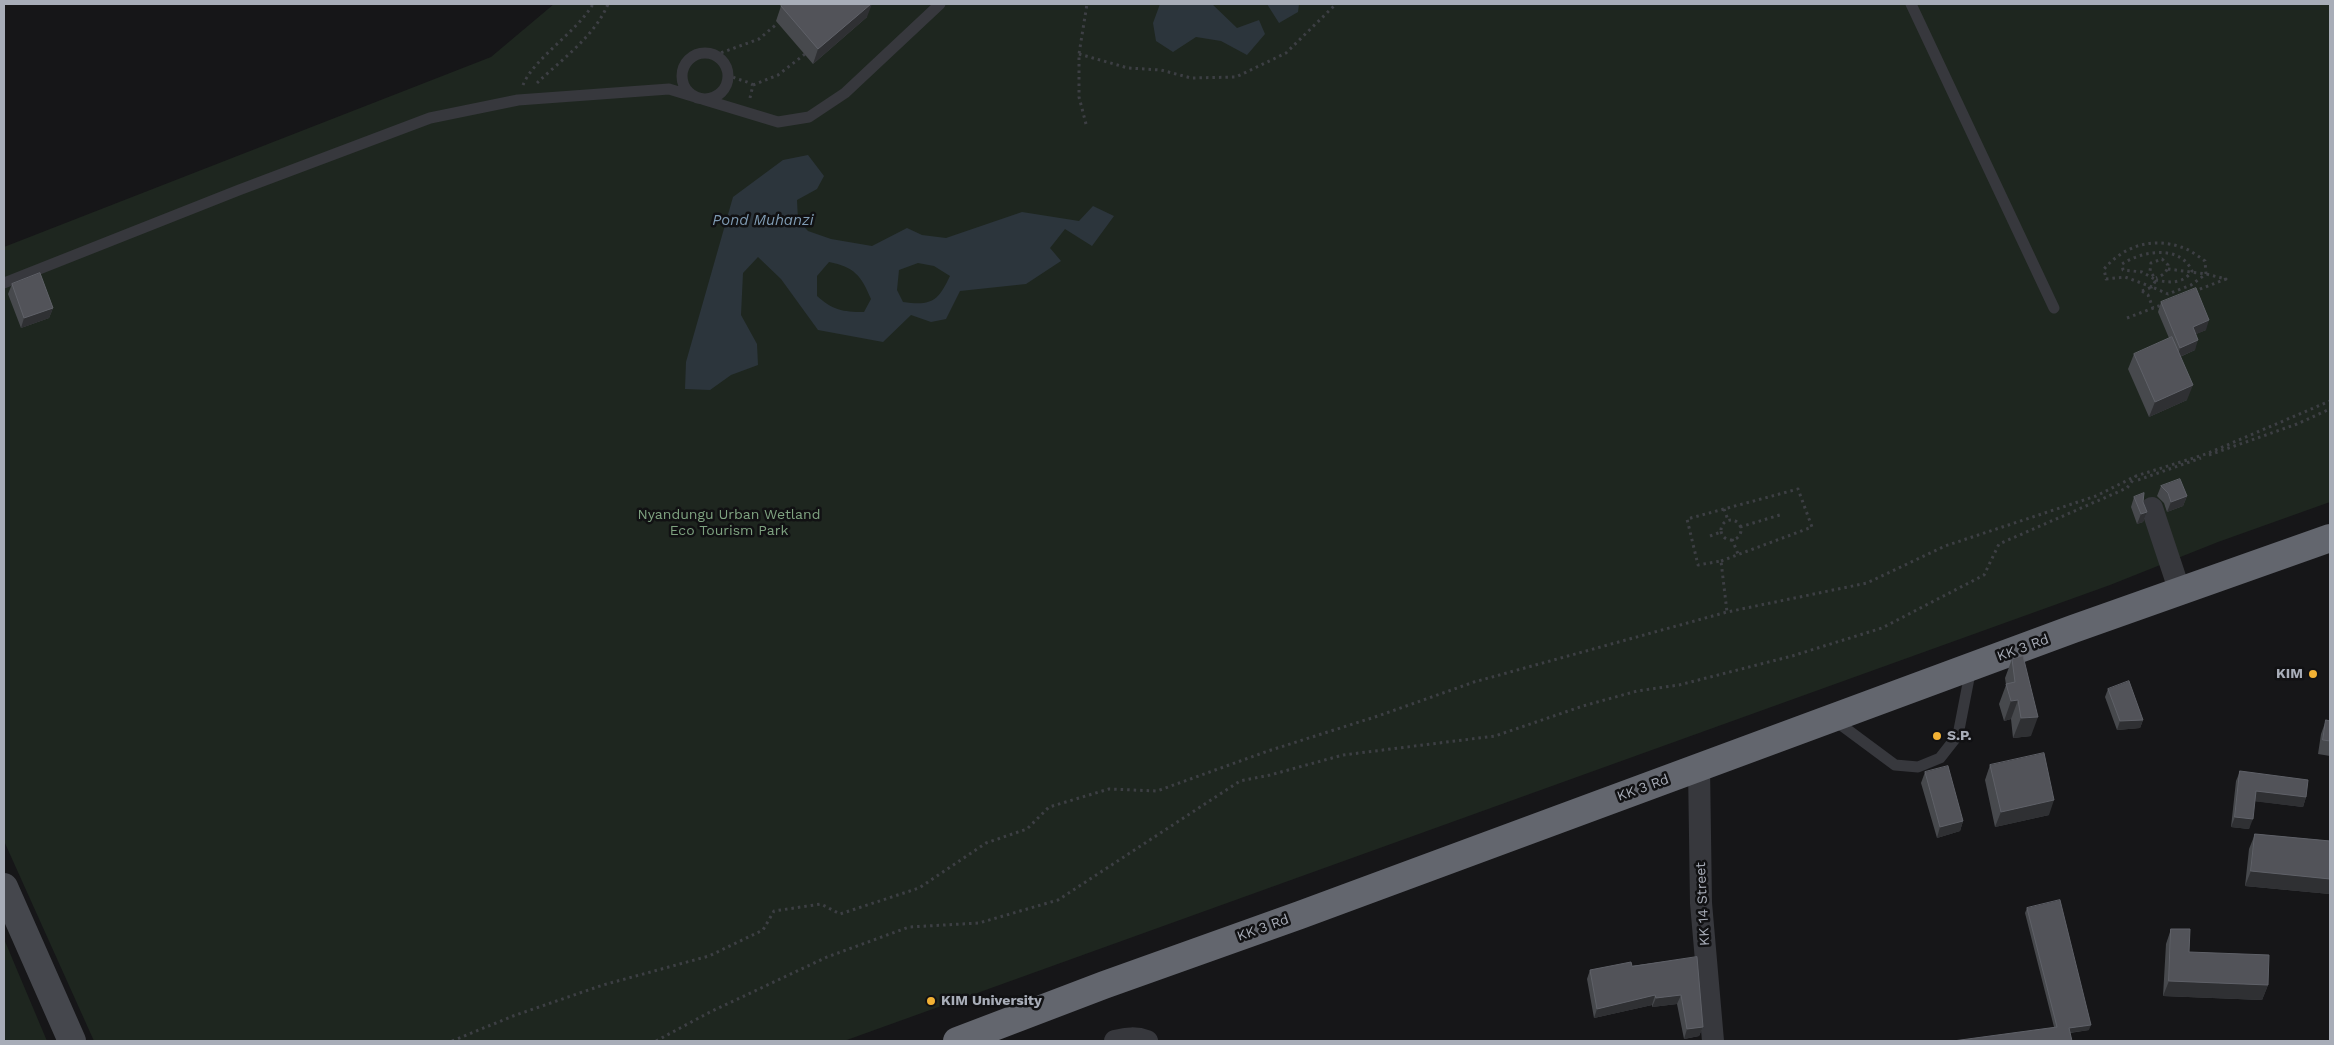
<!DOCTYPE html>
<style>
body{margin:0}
#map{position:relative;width:2334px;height:1045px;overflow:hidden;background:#161618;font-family:"Work Sans",sans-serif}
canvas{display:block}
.frame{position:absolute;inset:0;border:5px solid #a8adb8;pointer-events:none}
</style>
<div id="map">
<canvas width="2334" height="1045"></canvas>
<div class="frame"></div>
</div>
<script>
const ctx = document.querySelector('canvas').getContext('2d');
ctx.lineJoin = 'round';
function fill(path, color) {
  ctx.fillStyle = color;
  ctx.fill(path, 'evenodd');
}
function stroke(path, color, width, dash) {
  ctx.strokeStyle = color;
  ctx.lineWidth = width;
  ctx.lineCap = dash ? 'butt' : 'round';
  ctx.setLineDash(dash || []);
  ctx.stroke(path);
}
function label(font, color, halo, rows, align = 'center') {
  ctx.font = font + ' "Work Sans",sans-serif';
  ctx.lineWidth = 5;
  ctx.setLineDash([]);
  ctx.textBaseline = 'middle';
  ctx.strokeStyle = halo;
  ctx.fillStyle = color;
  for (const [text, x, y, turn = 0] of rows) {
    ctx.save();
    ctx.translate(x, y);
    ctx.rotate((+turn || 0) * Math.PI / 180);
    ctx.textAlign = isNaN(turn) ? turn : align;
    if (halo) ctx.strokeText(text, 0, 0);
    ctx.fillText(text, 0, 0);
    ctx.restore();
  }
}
fill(new Path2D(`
 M554,4H2330V502L2218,542L2110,585L844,1041H94L4,841V247L491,57Z
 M4,939L47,1041H4Z`), '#1e261f');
fill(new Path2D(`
 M1160,4H1212L1237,28L1259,20L1265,34L1247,55L1221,41L1196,37L1173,52L1156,41L1153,23Z
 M1267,4H1299L1298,12L1279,23Z
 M808,155L824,176L817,189L797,200L798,220L808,231L831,239L872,246L907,228L922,235L946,238L1022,212L1079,221L1093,206L1114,216L1092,246L1065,229L1050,248L1061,261L1026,284L960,291L946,319L931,322L911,315L883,342L818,330L781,279L758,257L743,273L741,315L757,344L758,365L731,375L710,390L685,389L686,362L733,197L783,160ZM829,262C854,267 861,275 871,299L864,312C842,312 833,310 817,296V276ZM918,263L934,266L950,276C938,301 932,306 903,302L897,290L899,270Z`), '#2c353c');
stroke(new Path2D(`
 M1079,54L1128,68L1161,70L1191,78L1236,77L1286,53L1336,4
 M715,55L759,39L778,23
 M728,73C735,81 744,79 753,85L750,98
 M537,83C561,60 595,36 608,4
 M523,85C534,58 576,33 593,4
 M753,85L778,75L805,54
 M1086,124L1079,97V54L1087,4
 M2168,269L2206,274L2226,279L2195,291
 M2142,291L2152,287L2168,294L2191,285L2206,274L2205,261C2198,256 2189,249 2181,247C2151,237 2124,246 2104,269L2106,279L2125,277L2152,287L2156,280L2142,272L2123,270L2122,264C2142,251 2180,244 2192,271C2183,284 2170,283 2156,280L2150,271L2151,263L2162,259L2168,265C2167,273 2163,275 2156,278
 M2142,291L2148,295L2153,308
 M2127,318L2164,304
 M2209,455L2297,424L2330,409
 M2138,480L2201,458
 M1724,509L1728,520
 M1721 530a10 10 0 1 1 20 0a10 10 0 1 1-20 0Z
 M1740,527L1783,514
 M1710,536L1721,532
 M1732,539L1738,554
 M1721,561L1812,527L1798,489L1687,519L1698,565L1721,561L1727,612
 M452,1041L513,1016L603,985L709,956L763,930L774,911L821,904L840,914L919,888L986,843L1027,829L1049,807L1109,789L1157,791L1268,751L1378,716L1474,682L1727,612L1867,583L1945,546L2096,496L2136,476L2206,454L2330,401
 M656,1041L710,1012L827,957L909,927L979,923L1058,900L1240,781L1270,775L1343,755L1495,736L1583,706L1637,691L1679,685L1792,656L1882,628L1984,575L1999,544L2127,488L2136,476`), '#3d3f44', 3, [2.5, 4]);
stroke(new Path2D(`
 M1911,4L2054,308
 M682 76a23 23 0 1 1 46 0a23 23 0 1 1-46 0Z
 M4,283L239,190L430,118L518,100L669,89L778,122L809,117L845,93L940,4
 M1833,719L1895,765L1918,767L1940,758L1958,735L1971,668`), '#37383d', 11);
stroke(new Path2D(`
 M2152,508L2180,592
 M1699,767L1701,903L1713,1041
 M1115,1041C1127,1038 1136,1037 1147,1041`), '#37383d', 22);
stroke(new Path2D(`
 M4,887L72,1041`), '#45474d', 28);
stroke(new Path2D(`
 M957,1041L1104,985L1300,915L2073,629L2330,538`), '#63666e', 28);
fill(new Path2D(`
 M781,6L867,17L813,64L776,21Z
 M12,284L53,308L49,318L21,328L8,294Z
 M2161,302L2206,330L2196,334L2195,350L2180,357L2187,400L2149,417L2128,369L2134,354L2169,338L2158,312Z
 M2161,486L2187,496L2183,506L2167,512L2164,503L2157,496Z
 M2134,497L2143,502L2147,512L2143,522L2137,524L2131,507Z
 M2012,659L2031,736L2013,738L2011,719L2004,721L1999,704L2006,685L2005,678Z
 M2108,689L2143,720L2140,728L2117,730L2105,697Z
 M2326,720L2330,721V756L2318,754L2321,734Z
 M1990,765L2049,815L1995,827L1985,780Z
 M2240,771L2306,797L2303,807L2255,801L2249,829L2231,827L2236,781Z
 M1925,772L1963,821L1960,831L1937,838L1921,783Z
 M2255,834L2330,841V894L2245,886L2249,849Z
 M2027,908L2089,1030L2070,1033L2054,1027L2025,913Z
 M2171,929L2189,952L2268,985L2262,1000L2163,996L2166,944Z
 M1697,957L1703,1027L1699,1036L1684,1039L1677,1004L1652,1007V1005L1594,1018L1587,979L1590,970L1632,966Z`), '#47494d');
fill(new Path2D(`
 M871,4H872L867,17L813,64L818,49Z
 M53,308L49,318L21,328L24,318Z
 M2209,320L2206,330L2189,337L2193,327Z
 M2198,340L2195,350L2177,358L2180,348Z
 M2193,385L2187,400L2149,417L2155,402Z
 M2187,496L2183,506L2167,512L2171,502Z
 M2147,512L2143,522L2137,524L2141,514Z
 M2018,700L2011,719L2004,721L2011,701Z
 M2038,717L2031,736L2013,738L2021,718Z
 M2143,720L2140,728L2117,730L2120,721Z
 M2256,791L2306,797L2303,807L2252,801Z
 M2054,800L2049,815L1995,827L2001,812Z
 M2235,817L2253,819L2249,829L2231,827Z
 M1963,821L1960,831L1937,838L1940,827Z
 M2251,871L2330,879V894L2245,886Z
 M2169,981L2268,985L2262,1000L2163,996Z
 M1655,995L1652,1005L1594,1018L1597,1009Z
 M1681,995L1677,1004L1652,1007L1656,998Z
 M2091,1025L2089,1030L2067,1033L2069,1028Z
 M1703,1027L1699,1036L1684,1039L1687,1029Z`), '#2f3033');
const building = new Path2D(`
 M784,4H871L818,49L781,6Z
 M40,273L53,308L24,318L12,284Z
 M2196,288L2209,320L2193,327L2198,340L2180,348L2161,302Z
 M2172,337L2193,385L2155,402L2134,354Z
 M2180,479L2187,496L2171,502L2168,493L2161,486Z
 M2144,493L2143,502L2147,512L2141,514L2134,497Z
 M2023,656L2038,717L2021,718L2018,700L2011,701L2006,684L2015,682L2012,659Z
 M2129,681L2143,720L2120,721L2108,689Z
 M2326,720L2330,721V741L2323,740Z
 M2044,753L2054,800L2001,812L1990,765Z
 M1948,766L1963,821L1940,827L1925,772Z
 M2240,771L2308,780L2306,797L2256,791L2253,819L2235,817Z
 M2255,834L2330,841V879L2251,871Z
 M2060,900L2091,1025L2069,1028L2072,1041H1953L2057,1027L2027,908Z
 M2171,929H2190L2189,952L2269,955L2268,985L2169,981Z
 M1697,957L1703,1027L1687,1029L1681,995L1656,998L1655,995L1597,1009L1590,970L1631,962L1632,966Z`);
fill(building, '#525359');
stroke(building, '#5f6168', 1);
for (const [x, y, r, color] of [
 [2313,674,5,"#f2b134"],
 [1937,736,5,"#f2b134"],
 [931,1001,5,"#f2b134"]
]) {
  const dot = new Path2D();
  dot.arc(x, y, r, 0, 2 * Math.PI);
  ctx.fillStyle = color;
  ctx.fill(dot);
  stroke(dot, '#111113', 2);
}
label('14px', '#7fa381', '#111113', [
 ["Nyandungu Urban Wetland",729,515],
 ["Eco Tourism Park",729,531]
]);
label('14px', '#a8adb8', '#111113', [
 ["KK 3 Rd",2023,648,-20],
 ["KK 3 Rd",1643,788,-20],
 ["KK 14 Street",1703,904,-93],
 ["KK 3 Rd",1263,928,-20]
]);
label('bold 14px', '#a8adb8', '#111113', [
 ["KIM",2303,674,"right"],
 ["S.P.",1947,736],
 ["KIM University",941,1001]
], 'left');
label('italic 15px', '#7f9bb3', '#111113', [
 ["Pond Muhanzi",763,221]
]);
</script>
